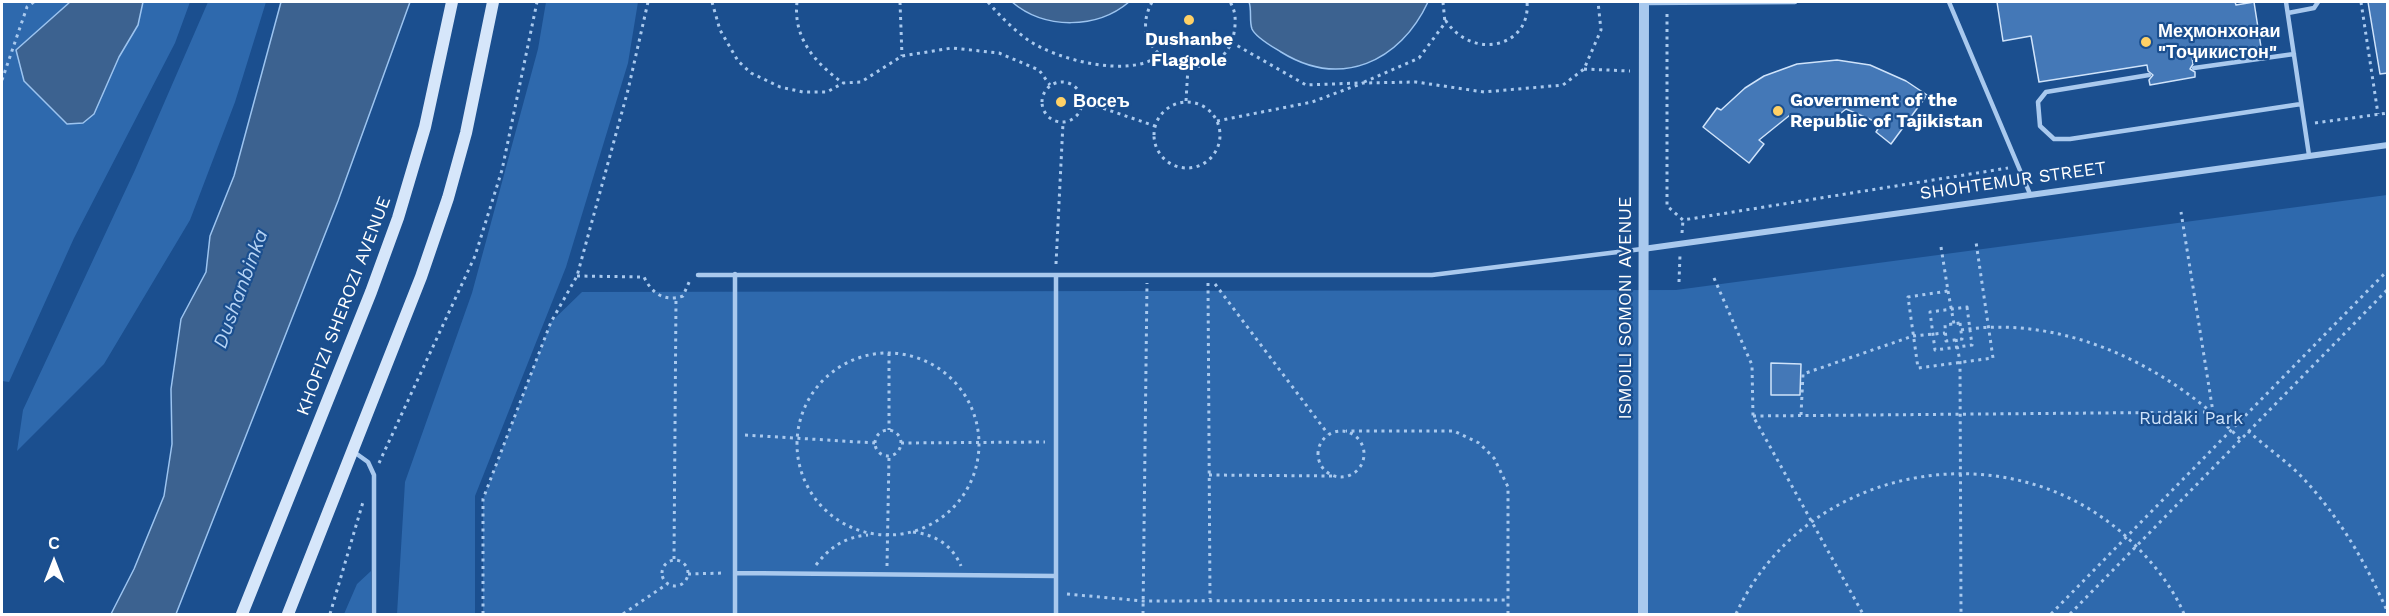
<!DOCTYPE html>
<meta charset="utf-8">
<style>
body{margin:0}
#map{position:relative;width:2389px;height:616px;overflow:hidden;background:#1b4f8f;font-family:"Work Sans",sans-serif}
canvas{display:block}
.frame{position:absolute;inset:0;border:3px solid #fff;pointer-events:none}
.north{position:absolute;left:24px;top:532px;width:60px;height:60px;-webkit-text-stroke:4px #1b4f8f;paint-order:stroke;rotate:0deg;font-size:16px;font-weight:700;line-height:24px;text-align:center;color:#fff}
.north::after{content:'';display:block;margin:auto;width:21px;height:27px;background:#fff;clip-path:polygon(50% 0,100% 100%,50% 72%,0 100%)}
</style>
<div id="map">
<canvas width="2389" height="616"></canvas>
<div class="frame"></div>
<div class="north">С</div>
</div>
<script>
const ctx = document.querySelector('canvas').getContext('2d');
ctx.lineJoin = 'round';
function fill(path, color) {
  ctx.fillStyle = color;
  ctx.fill(path, 'evenodd');
}
function stroke(path, color, width, dash) {
  ctx.strokeStyle = color;
  ctx.lineWidth = width;
  ctx.lineCap = dash ? 'butt' : 'round';
  ctx.setLineDash(dash || []);
  ctx.stroke(path);
}
function label(font, color, halo, rows, align = 'center') {
  ctx.font = font + ' "Work Sans",sans-serif';
  ctx.lineWidth = 4.5;
  ctx.setLineDash([]);
  ctx.textBaseline = 'middle';
  ctx.strokeStyle = halo;
  ctx.fillStyle = color;
  for (const [text, x, y, turn = 0] of rows) {
    ctx.save();
    ctx.translate(x, y);
    ctx.rotate((+turn || 0) * Math.PI / 180);
    ctx.textAlign = isNaN(turn) ? turn : align;
    if (halo) ctx.strokeText(text, 0, 0);
    ctx.fillText(text, 0, 0);
    ctx.restore();
  }
}
fill(new Path2D(`
 M2,2H190L175,43L74,238L9,382L2,381Z
 M208,2H266L235,102L190,220L104,364L17,451L23,410L135,170Z
 M546,2H638L628,63L566,267L475,496V614H397L405,482L472,293L538,49Z
 M2387,195V614H483V499L551,322L582,292L1676,290Z
 M371,571V614H344L357,584Z`), '#2e69ad');
const water = new Path2D(`
 M70,2H143L138,25L119,57L94,114L83,123L67,124L24,81L16,50Z
 M281,2H410L338,201L176,614H111L134,569L164,496L172,444L171,389L181,319L206,272L210,236L234,176Z
 M1012,2H1129C1097,29 1045,30 1012,2Z
 M1249,2H1428C1400,62 1341,89 1281,52C1273,47 1256,38 1252,29C1249,21 1252,10 1249,2Z`);
fill(water, '#3c6290');
stroke(water, '#9cc4f0', 1.5);
const building = new Path2D(`
 M1997,2H2235L2236,5L2254,2L2261,47L2192,58L2193,64L2190,69L2195,72V77L2150,85L2149,80L2153,75L2148,71L2147,65L2039,82L2031,36L2003,41Z
 M2368,2H2388V73L2380,74Z
 M1837,60L1870,65L1906,81L1927,95L1891,144L1876,132L1881,124L1846,109L1831,121L1819,124L1803,123L1790,115L1759,140L1764,144L1749,163L1703,127L1717,108L1721,110L1745,88L1764,76L1797,64Z
 M1771,363L1801,364L1800,395H1771Z`);
fill(building, '#4478b7');
stroke(building, '#cfe3fa', 1.5);
stroke(new Path2D(`
 M712,2L720,30L738,61L751,73L780,87L803,92H827L843,83L861,82L902,56L952,48L999,53L1039,70L1050,85
 M797,2C793,38 815,63 843,83
 M900,2L902,56
 M988,2C1000,16 1013,29 1028,40C1057,60 1130,79 1160,55
 M1152,2C1119,63 1223,95 1234,33C1236,22 1236,11 1230,2
 M1443,2L1445,23L1446,21C1473,61 1531,47 1527,2
 M2361,2L2378,114
 M1667,14V206L1683,220L2008,168
 M1231,42L1306,85L1358,83
 M1584,69L1630,71
 M2,80L27,7L34,2
 M1042 102a20 20 0 1 1 40 0a20 20 0 1 1-40 0Z
 M1364,82L1419,58L1445,23
 M1082,101L1155,126
 M1186,101L1188,67
 M1154 135a33 33 0 1 1 66 0a33 33 0 1 1-66 0Z
 M1217,121L1312,102L1363,83L1416,82L1484,92L1563,85L1584,69L1601,30L1598,2
 M2315,123L2388,113
 M1682,233L1683,220
 M1941,247L1948,291L1908,297L1918,368L1993,358L1976,242
 M1056,264L1063,123
 M577,276L644,277C652,294 665,302 683,296L690,280
 M1714,278L1752,365L1753,416L1863,614
 M1679,282L1680,255
 M1208,283L1210,599
 M1215,284L1328,434
 M1948,291L1954,324
 M1967,307L1972,345L1935,350L1930,312Z
 M1960,323L1962,339L1946,341L1945,325Z
 M1961,330C2065,314 2170,367 2240,439
 M1956,339L1960,362L1961,614
 M797 444a91 91 0 1 1 182 0a91 91 0 1 1-182 0Z
 M889,353V430
 M1801,415L1803,374L1913,336L1945,333
 M1753,416L2213,412L2181,212
 M875 443a13 13 0 1 1 26 0a13 13 0 1 1-26 0Z
 M1318 454a23 23 0 1 1 46 0a23 23 0 1 1-46 0Z
 M2248,431C2265,446 2285,460 2301,476C2339,516 2366,563 2388,613
 M745,435L875,443
 M901,443L1045,442
 M379,463L475,256L502,170L537,2
 M1209,475L1333,476
 M913,532C936,535 952,545 961,566
 M674,559L676,298
 M662 573a13 13 0 1 1 26 0a13 13 0 1 1-26 0Z
 M816,565C830,547 845,537 868,535
 M887,566L889,457
 M688,574L725,573
 M1067,594L1143,601L1508,600V487L1494,458L1479,443L1454,431H1346
 M330,614L363,502
 M483,614V499L551,322L577,276L628,90L648,2
 M623,614L667,584
 M1143,614L1147,283
 M1508,614V600
 M1736,614C1803,468 2000,428 2121,532C2146,554 2171,583 2184,614
 M2051,614L2388,270
 M2070,614L2388,289`), '#a9c9ee', 3, [3, 4.5]);
stroke(new Path2D(`
 M1949,2L2030,194
 M2286,2L2309,155
 M1644,3L1795,2
 M2288,13L2314,8L2318,2
 M2194,68L2294,54
 M2149,75L2046,92L2038,102L2040,126L2054,139H2070L2301,104
 M735,274V614
 M698,275H1432L1642,249
 M354,452L368,462L374,475V614
 M735,573L1056,576
 M1056,614V275`), '#a9c9ee', 4.5);
stroke(new Path2D(`
 M1643,249L2388,145`), '#a9c9ee', 6);
stroke(new Path2D(`
 M1643,614L1644,2`), '#a9c9ee', 10);
stroke(new Path2D(`
 M242,614L371,292L398,218L425,127L452,2
 M288,614L421,277L448,198L466,133L493,2`), '#d6e6fa', 12);
for (const [x, y, r, color] of [
 [1189,20,6,"#ffd166"],
 [2146,42,6,"#ffd166"],
 [1061,102,6,"#ffd166"],
 [1778,111,6,"#ffd166"]
]) {
  const dot = new Path2D();
  dot.arc(x, y, r, 0, 2 * Math.PI);
  ctx.fillStyle = color;
  ctx.fill(dot);
  stroke(dot, '#1b4f8f', 2);
}
label('bold 18px', '#fff', '#1b4f8f', [
 ["Меҳмонхонаи",2158,32],
 ["\"Тоҷикистон\"",2158,53],
 ["Dushanbe",1189,40,"center"],
 ["Flagpole",1189,61,"center"],
 ["Government of the",1790,101],
 ["Republic of Tajikistan",1790,122],
 ["Восеъ",1073,102]
], 'left');
label('18px', '#fff', '#1b4f8f', [
 ["SHOHTEMUR STREET",2013,181,-8],
 ["KHOFIZI SHEROZI AVENUE",344,306,-69],
 ["ISMOILI SOMONI AVENUE",1626,308,-90]
]);
label('18px', '#cfe3fa', '#1b4f8f', [
 ["Rudaki Park",2191,419]
]);
label('italic 20px', '#b5d3f5', '#1b4f8f', [
 ["Dushanbinka",241,289,-70]
]);
</script>
